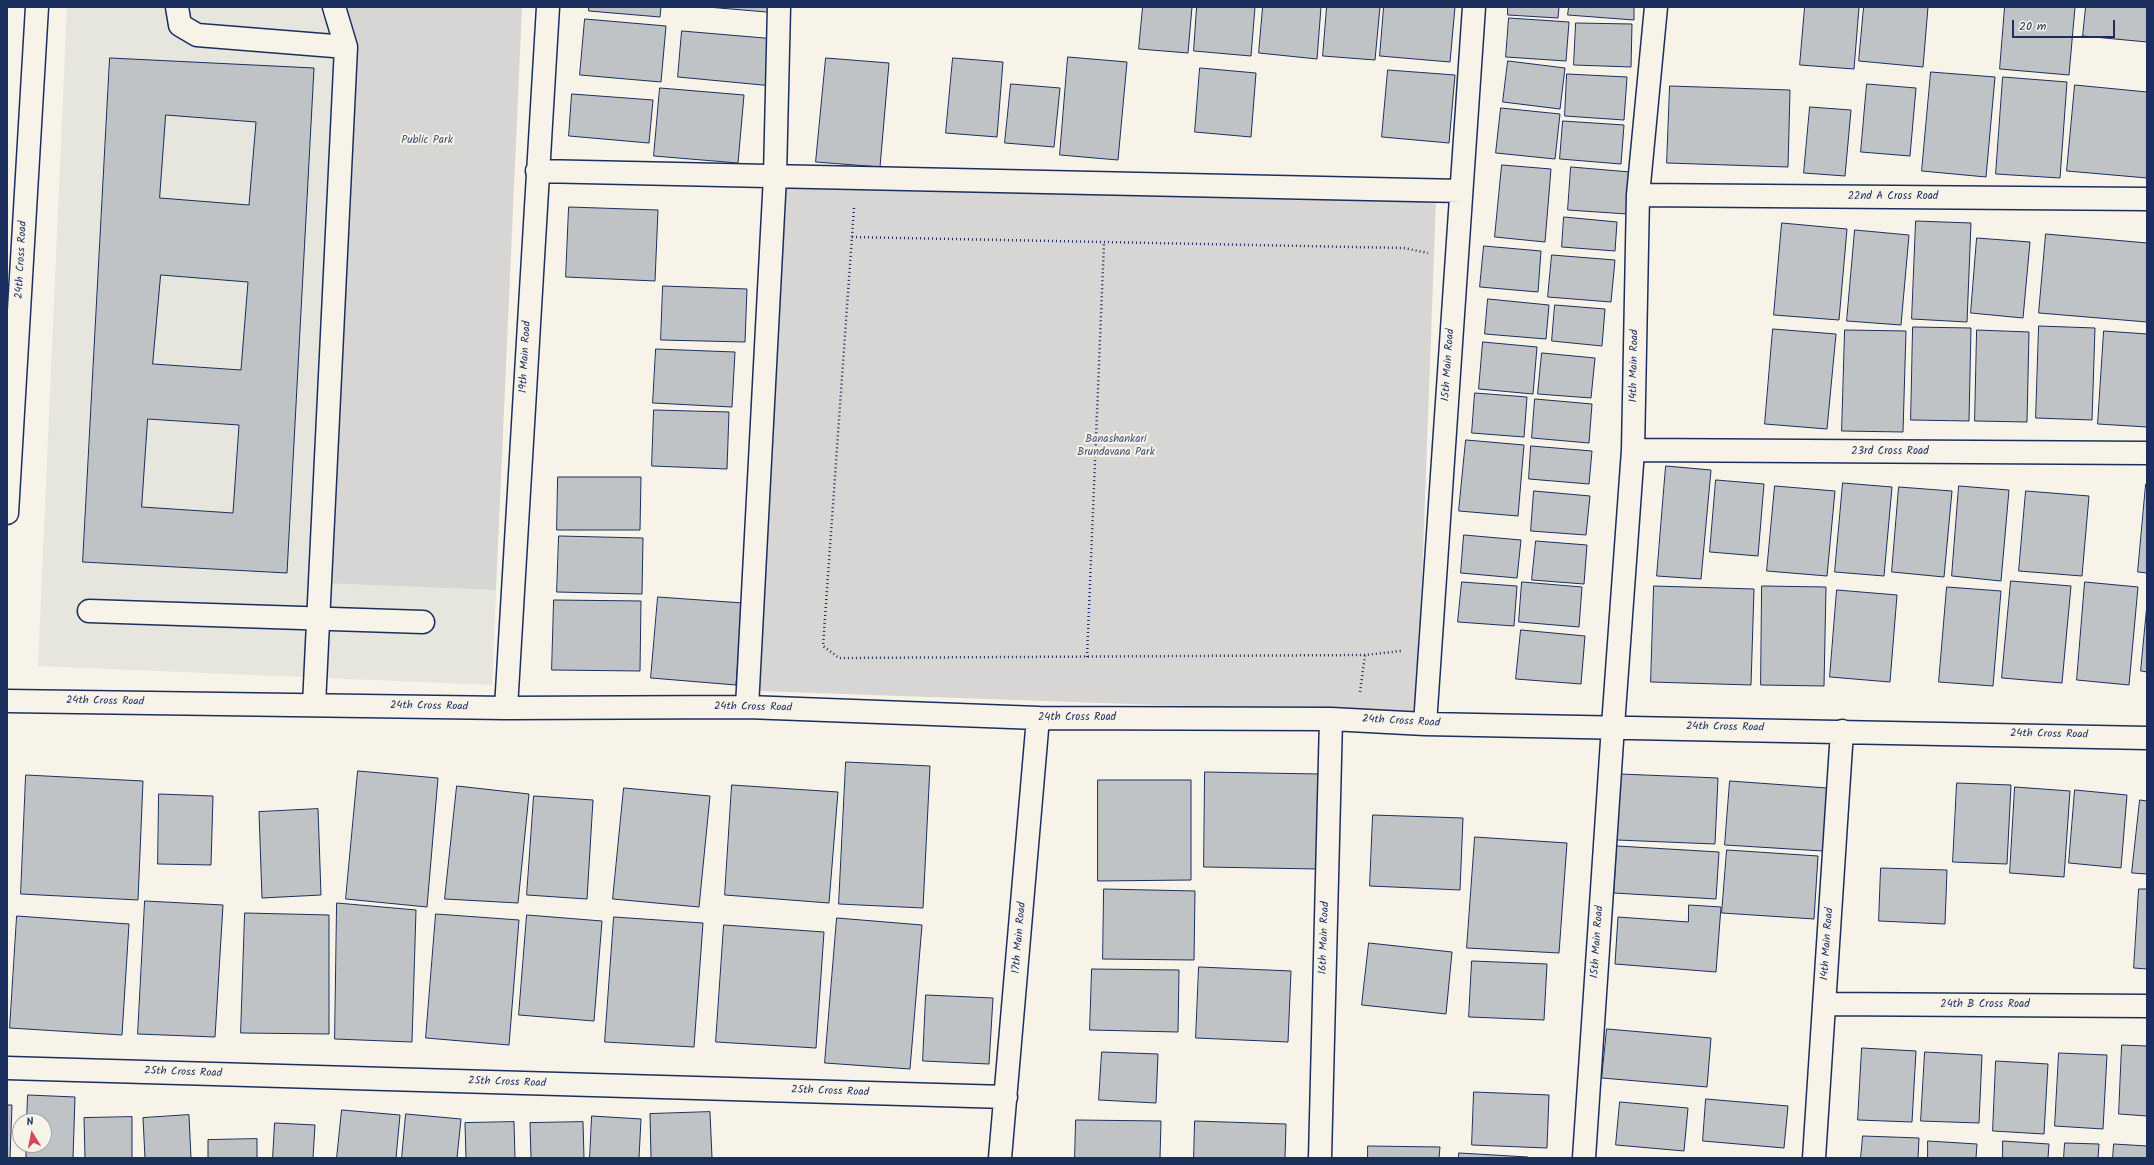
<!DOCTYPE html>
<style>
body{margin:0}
#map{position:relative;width:2154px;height:1165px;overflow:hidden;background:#f7f3e8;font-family:Kalam,sans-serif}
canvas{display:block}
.frame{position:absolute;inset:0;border:8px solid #1b2f5e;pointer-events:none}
.north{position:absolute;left:12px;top:1113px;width:40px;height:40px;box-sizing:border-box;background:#f7f3e8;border:1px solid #9fa5b1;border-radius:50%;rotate:350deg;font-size:11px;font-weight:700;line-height:16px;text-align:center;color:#1b2f5e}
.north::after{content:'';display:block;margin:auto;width:14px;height:18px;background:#d1495b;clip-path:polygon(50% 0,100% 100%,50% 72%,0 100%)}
.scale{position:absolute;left:2012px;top:20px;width:103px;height:18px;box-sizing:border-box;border:2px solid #1b2f5e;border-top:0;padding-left:5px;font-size:12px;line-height:14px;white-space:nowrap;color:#1b2f5e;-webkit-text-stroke:3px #f7f3e8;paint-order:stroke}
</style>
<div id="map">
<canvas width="2154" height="1165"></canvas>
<div class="frame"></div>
<div class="north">N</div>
<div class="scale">20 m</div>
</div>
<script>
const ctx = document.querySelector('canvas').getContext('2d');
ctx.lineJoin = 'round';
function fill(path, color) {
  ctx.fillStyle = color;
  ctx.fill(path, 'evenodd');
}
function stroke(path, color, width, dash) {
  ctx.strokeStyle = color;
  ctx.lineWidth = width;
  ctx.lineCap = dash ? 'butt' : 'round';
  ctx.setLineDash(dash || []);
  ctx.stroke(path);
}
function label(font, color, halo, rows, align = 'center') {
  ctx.font = font + ' Kalam,sans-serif';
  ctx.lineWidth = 4;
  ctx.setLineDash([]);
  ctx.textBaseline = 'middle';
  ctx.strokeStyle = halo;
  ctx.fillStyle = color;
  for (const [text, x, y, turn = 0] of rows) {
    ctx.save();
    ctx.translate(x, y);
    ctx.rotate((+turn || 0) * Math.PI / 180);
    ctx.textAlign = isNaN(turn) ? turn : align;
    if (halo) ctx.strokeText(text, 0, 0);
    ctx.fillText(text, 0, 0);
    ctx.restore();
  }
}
fill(new Path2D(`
 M67,7H344L319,583L496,590L492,685L38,666Z`), '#e6e5de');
fill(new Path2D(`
 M344,7H522L496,590L318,583Z
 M777,177L1436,201L1417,714L758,691Z`), '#d7d6d4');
const building = new Path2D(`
 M589,7H661L660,17L589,11Z
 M708,7H772L771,12Z
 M1143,7H1192L1188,53L1139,49Z
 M1197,7H1255L1251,56L1194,51Z
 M1263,7H1321L1317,59L1259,53Z
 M1327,7H1380L1375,60L1323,56Z
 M1384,7H1455L1450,62L1380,56Z
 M1508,7H1559L1558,18L1508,15Z
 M1569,7H1634V20L1568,15Z
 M1805,7H1859L1854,69L1800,65Z
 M1864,7H1928L1923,67L1859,61Z
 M2005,7H2075L2069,75L2000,69Z
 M2086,7H2147V42L2083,36Z
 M1509,18L1569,22L1566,61L1506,57Z
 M585,19L666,26L661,82L580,75Z
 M1576,23L1632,24L1631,67L1574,65Z
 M682,31L776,39L773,86L678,77Z
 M1068,57L1127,62L1118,160L1060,155Z
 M110,58L314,68L287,573L83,562ZM166,115L256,122L249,205L160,198ZM161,275L248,282L241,370L153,364ZM148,419L239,425L233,513L142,507Z
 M826,58L889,63L880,167L816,162Z
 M953,58L1003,62L997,137L946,133Z
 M1508,61L1565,68L1560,109L1503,102Z
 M1200,68L1256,73L1251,137L1195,132Z
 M1388,70L1455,75L1449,143L1382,137Z
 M1931,72L1995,77L1986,177L1922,171Z
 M1567,74L1627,77L1624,120L1565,116Z
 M2003,77L2067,82L2060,178L1996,174Z
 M1011,84L1060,88L1054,147L1005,143Z
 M1867,84L1916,88L1910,156L1861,152Z
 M2075,85L2147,92V178L2067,171Z
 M1670,86L1790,90L1788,167L1667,163Z
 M660,88L744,95L738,163L654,156Z
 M572,94L653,100L649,143L569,136Z
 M1810,107L1851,110L1845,176L1804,173Z
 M1501,108L1560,114L1555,159L1496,153Z
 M1563,121L1624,125L1621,164L1560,159Z
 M1502,165L1551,169L1545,242L1495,237Z
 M1571,167L1630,172L1627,214L1568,210Z
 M569,207L658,210L655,281L566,277Z
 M1564,217L1617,222L1615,251L1562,247Z
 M1916,221L1971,223L1967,322L1912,319Z
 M1782,223L1847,229L1839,320L1774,315Z
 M1855,230L1909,235L1901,325L1847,321Z
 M2046,234L2147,243V322L2039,313Z
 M1977,238L2030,242L2023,318L1971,313Z
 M1484,246L1541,251L1538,292L1480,287Z
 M1552,255L1615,260L1611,302L1548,297Z
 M663,286L747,289L745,342L661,340Z
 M1488,299L1549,305L1546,339L1485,334Z
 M1555,305L1605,309L1602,346L1552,341Z
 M2039,326L2095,328L2092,420L2036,418Z
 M1913,327L1971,328L1969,421L1911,420Z
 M1773,329L1836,334L1827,429L1765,424Z
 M1845,330L1906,331L1903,432L1842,431Z
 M1977,330L2029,332L2027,422L1975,421Z
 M2104,331L2147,334V427L2098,424Z
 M1483,342L1537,347L1533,394L1479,389Z
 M656,349L735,352L732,407L653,403Z
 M1542,353L1595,358L1591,398L1538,394Z
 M1475,393L1527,397L1524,437L1472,433Z
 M1535,399L1592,404L1589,443L1532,438Z
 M654,410L729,412L727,469L652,466Z
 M1466,440L1524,445L1518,516L1459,511Z
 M1531,446L1592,451L1589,484L1529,479Z
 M1666,466L1711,470L1701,579L1657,576Z
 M558,477H641L640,530H557Z
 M1716,480L1764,484L1758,556L1710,552Z
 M1843,483L1892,487L1884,576L1835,572Z
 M2146,484H2147V573L2138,572Z
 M1775,486L1835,491L1827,576L1767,571Z
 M1959,486L2009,490L2001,581L1952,576Z
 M1899,487L1952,491L1944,577L1892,572Z
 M1534,491L1590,496L1586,535L1531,531Z
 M2026,491L2089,496L2082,576L2019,571Z
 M1464,535L1521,540L1517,578L1461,573Z
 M559,536L643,538L642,594L557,592Z
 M1536,541L1587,545L1584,584L1532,580Z
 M2011,581L2071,586L2062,683L2002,678Z
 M1462,582L1517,586L1514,626L1458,622Z
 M1522,582L1582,587L1579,627L1519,622Z
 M2085,582L2138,587L2129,685L2077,680Z
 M1654,586L1754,589L1751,685L1651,682Z
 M1762,586L1826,587L1824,686L1761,685Z
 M1947,587L2001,591L1993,686L1939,682Z
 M1837,590L1897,595L1890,682L1830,677Z
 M658,597L743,603L736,685L651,678Z
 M554,600L641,601L640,671L552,670Z
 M2147,604V672L2141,671Z
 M1521,630L1585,636L1581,684L1516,679Z
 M846,762L930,766L923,908L839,904Z
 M358,771L438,778L427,907L346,899Z
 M1205,772L1320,774L1318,869L1204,867Z
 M1620,774L1718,778L1715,844L1617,840Z
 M26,775L143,781L138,900L21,894Z
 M1098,780H1191V880L1098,881Z
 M1730,781L1827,788L1823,851L1725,845Z
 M1957,783L2011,785L2007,864L1953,862Z
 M732,785L838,792L829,903L725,895Z
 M457,786L529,794L518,903L445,899Z
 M2015,787L2070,791L2064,877L2010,873Z
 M624,788L710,796L699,907L613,899Z
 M2075,790L2127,795L2121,868L2069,863Z
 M159,794L213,796L211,865L158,864Z
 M534,796L593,800L587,899L527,895Z
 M2140,800L2147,801V874L2132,873Z
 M318,809L321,895L262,898L259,812Z
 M1373,815L1463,818L1460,890L1370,886Z
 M1475,837L1567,843L1559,953L1467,948Z
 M1617,846L1719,852L1716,899L1614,893Z
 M1727,850L1818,856L1814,919L1722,913Z
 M1881,868L1947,870L1945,924L1879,921Z
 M1104,889L1195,891L1194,960L1103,959Z
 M2139,889H2147V969L2134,968Z
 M145,901L223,905L215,1037L138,1034Z
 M337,903L416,910L412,1042L335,1039Z
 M1689,905L1721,907L1716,972L1615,964L1618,917L1688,922Z
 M245,913L329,915V1034L241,1033Z
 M436,914L519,920L509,1045L426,1038Z
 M527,915L602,921L594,1021L519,1015Z
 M17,916L129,924L122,1035L10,1028Z
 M614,917L703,923L694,1047L605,1042Z
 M837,918L922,925L910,1069L825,1063Z
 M724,925L824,932L816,1048L716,1042Z
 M1369,943L1452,952L1446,1014L1362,1005Z
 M1472,961L1547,964L1544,1020L1469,1017Z
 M1199,967L1291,971L1288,1042L1196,1038Z
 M1092,969L1179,970L1178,1032L1090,1030Z
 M926,995L993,998L989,1064L923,1061Z
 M1607,1029L1711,1038L1707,1087L1602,1078Z
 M2122,1045L2147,1046V1116L2119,1114Z
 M1862,1048L1916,1051L1912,1122L1858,1120Z
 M1102,1052L1158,1054L1156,1103L1099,1100Z
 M1925,1052L1982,1055L1979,1123L1921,1121Z
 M2059,1053L2107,1055L2103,1129L2055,1126Z
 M1996,1061L2048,1064L2044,1134L1993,1131Z
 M1474,1092L1549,1095L1547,1148L1472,1145Z
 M28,1095L75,1097L73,1158H26V1145H44V1121H27Z
 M1706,1099L1788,1106L1784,1148L1703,1141Z
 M1620,1102L1688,1108L1684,1151L1616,1145Z
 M7,1105H12L10,1158H7Z
 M342,1110L400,1115L396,1158H337Z
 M710,1112L712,1158H651L650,1114Z
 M406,1114L461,1119L457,1158H402Z
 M189,1115L191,1158H145L143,1118Z
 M592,1116L641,1119L639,1158H590Z
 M132,1117V1158H85L84,1118Z
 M1076,1120L1161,1121L1160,1158H1075Z
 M1195,1121L1286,1124L1285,1158H1194Z
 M514,1122L515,1158H466L465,1123Z
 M583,1122L584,1158H531L530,1123Z
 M275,1123L315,1125L313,1158H273Z
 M1863,1136L1919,1138L1918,1158H1861Z
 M257,1139V1158H208V1140Z
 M1928,1141L1977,1144L1976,1158H1928Z
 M2003,1141L2049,1144L2048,1158H2003Z
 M2065,1143L2099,1144L2098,1158H2064Z
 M2114,1144L2147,1146V1158H2113Z
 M1368,1146L1440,1147L1439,1158H1368Z
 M1459,1153L1528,1157V1158H1459Z`);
fill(building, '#c0c3c5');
stroke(building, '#1b2f5e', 1);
const minor = new Path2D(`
 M177,7L180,25L197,35L346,47
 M537,171L1461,191
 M1638,195L2147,199
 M1633,450L2147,453
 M7,513L37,7
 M89,611L423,622
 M7,701L506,708L747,707L1038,718L1331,719L1425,724L2147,738
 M314,705L346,47L334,7
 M747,707L775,176L779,7
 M506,708L548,7
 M1425,724L1474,7
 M1824,1004L2147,1006
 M7,1068L1006,1097
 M1000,1158L1038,718
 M1320,1158L1331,719
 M1584,1158L1613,726L1633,450L1638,195L1656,7
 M1814,1158L1842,731`);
stroke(minor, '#1b2f5e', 25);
stroke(new Path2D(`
 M854,208L823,646L839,658L1365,655L1401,651
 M852,237L1404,248L1428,253
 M1087,657L1104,242
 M1360,692L1365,655`), '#1b2f5e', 2.5, [1, 3]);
stroke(minor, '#f7f3e8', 22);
label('11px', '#415076', '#f7f3e8', [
 ["Public Park",427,141],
 ["Banashankari",1116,440],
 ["Brundavana Park",1116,453]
]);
label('11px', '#1b2f5e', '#f7f3e8', [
 ["22nd A Cross Road",1893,197],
 ["24th Cross Road",22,260,-87],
 ["19th Main Road",526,357,-87],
 ["15th Main Road",1449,365,-86],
 ["14th Main Road",1635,366,-89],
 ["23rd Cross Road",1890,452],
 ["24th Cross Road",105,702,1],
 ["24th Cross Road",429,707,1],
 ["24th Cross Road",753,708,1],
 ["24th Cross Road",1077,718],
 ["24th Cross Road",1401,722,3],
 ["24th Cross Road",1725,728,1],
 ["24th Cross Road",2049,735,1],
 ["17th Main Road",1020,938,-85],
 ["16th Main Road",1325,938,-88],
 ["15th Main Road",1598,942,-86],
 ["14th Main Road",1828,944,-86],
 ["24th B Cross Road",1985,1005],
 ["25th Cross Road",183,1073,2],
 ["25th Cross Road",507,1083,2],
 ["25th Cross Road",830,1092,2]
]);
</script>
